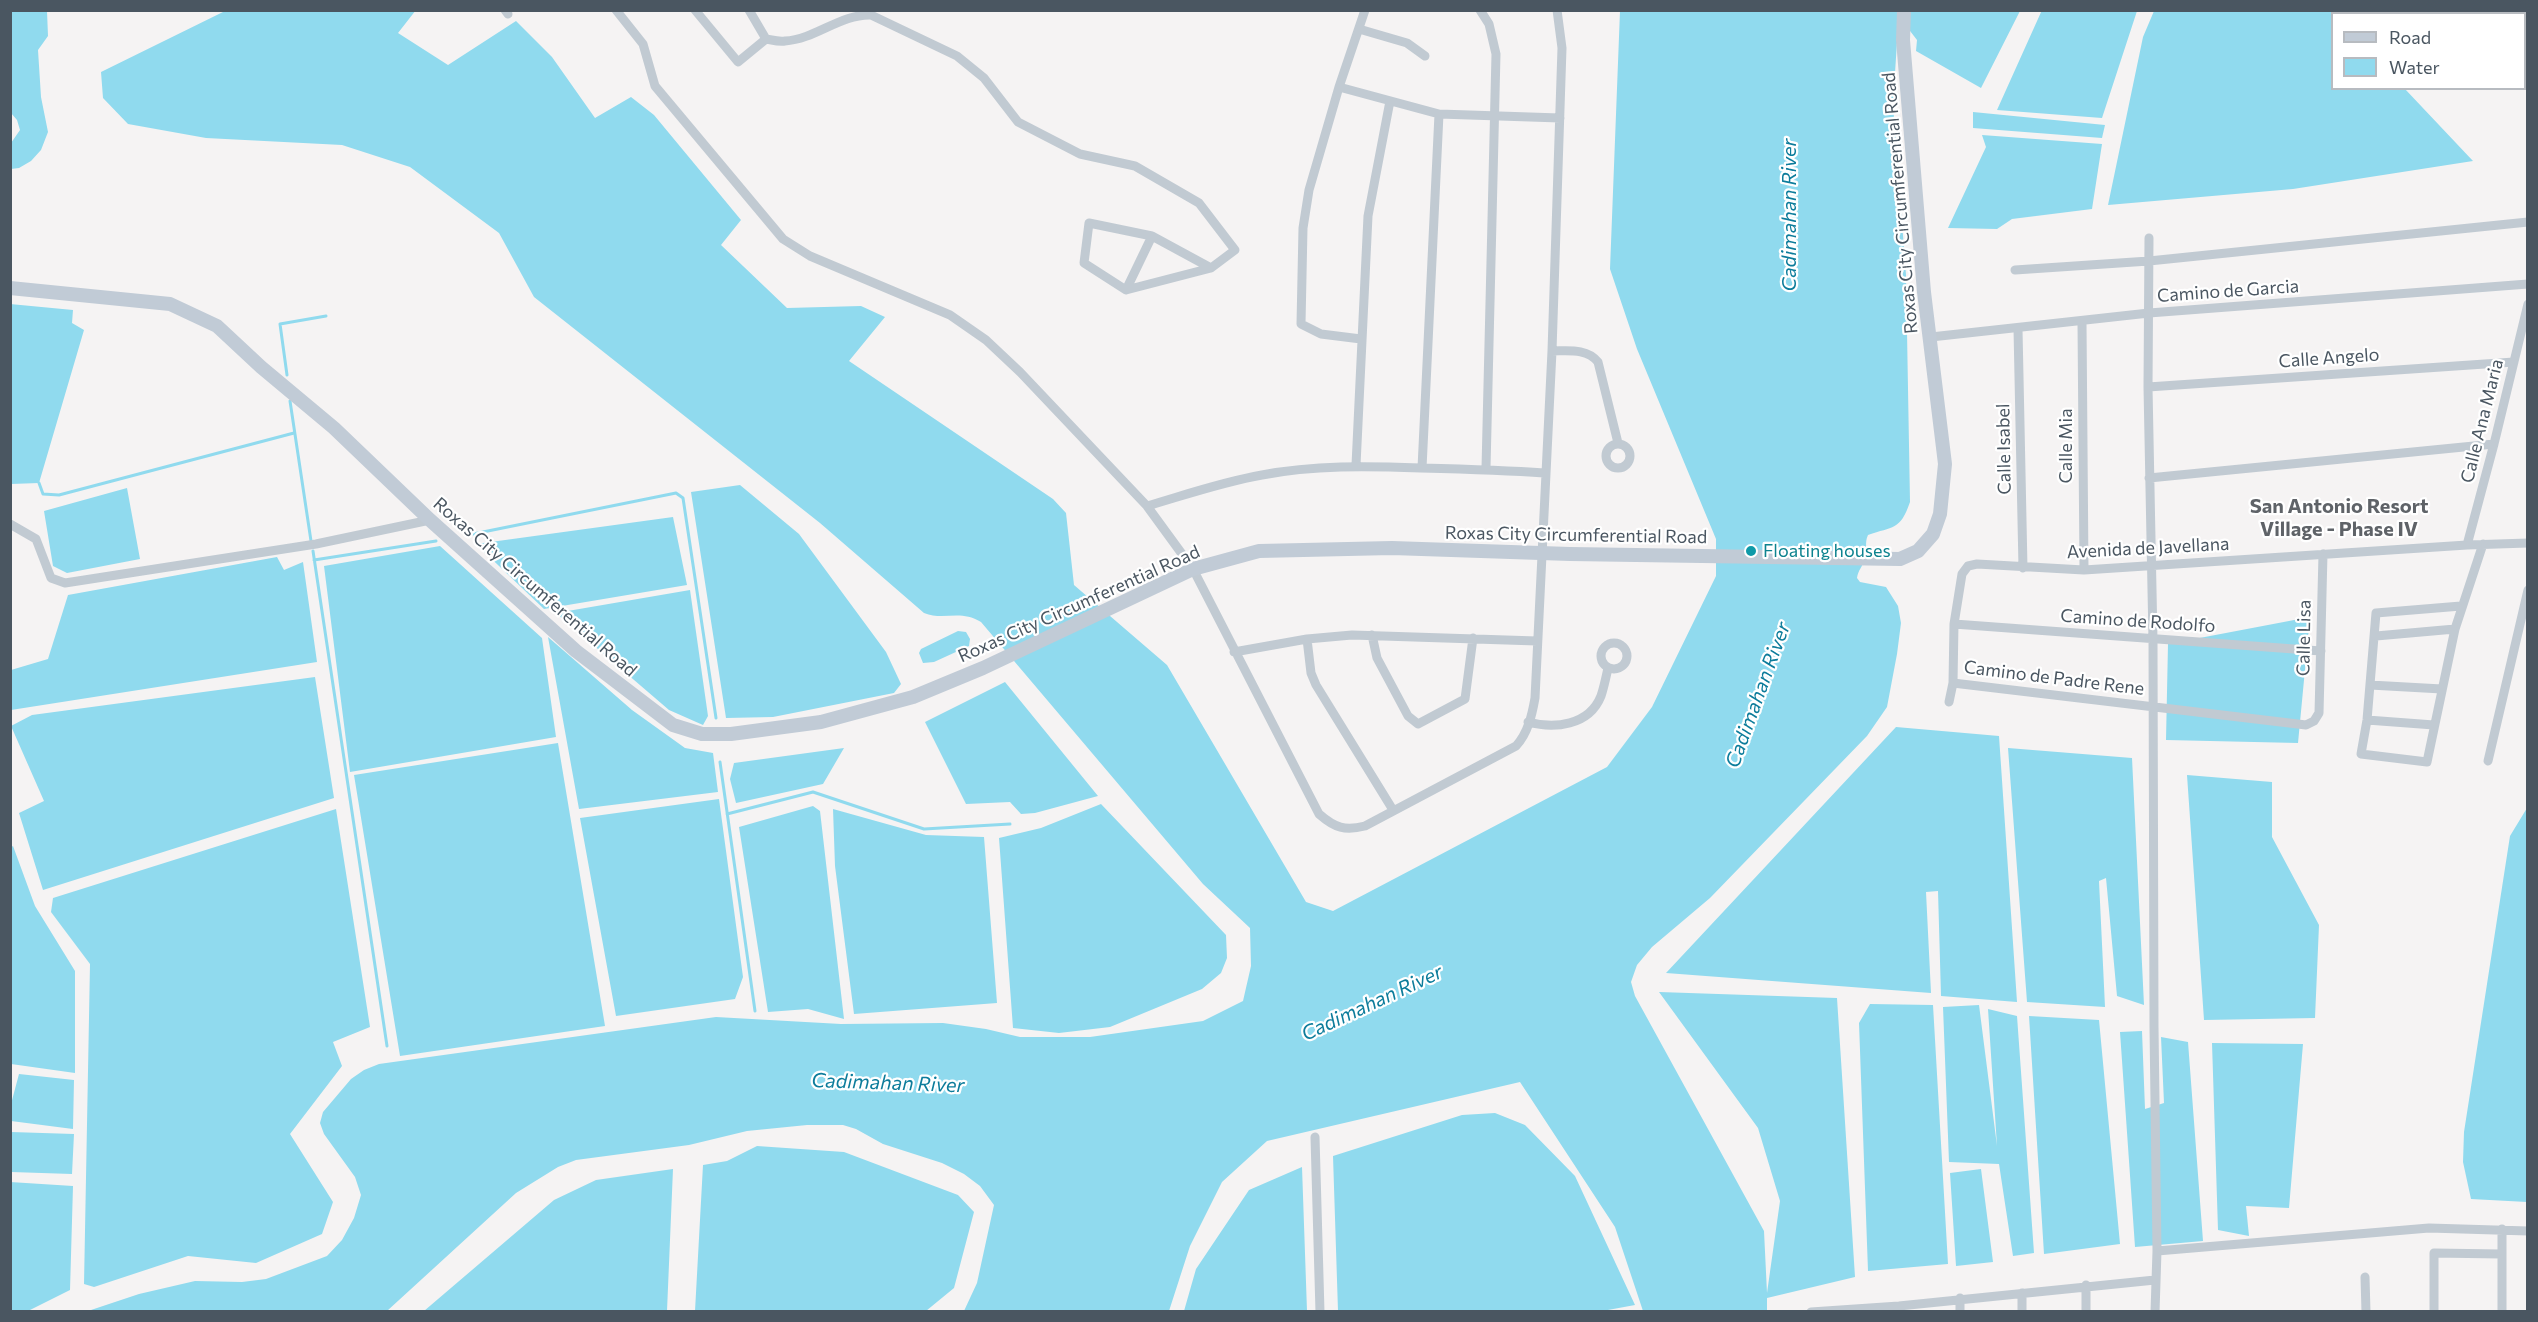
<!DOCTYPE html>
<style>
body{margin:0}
#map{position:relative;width:2538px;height:1322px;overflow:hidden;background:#f5f3f3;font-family:Commissioner,sans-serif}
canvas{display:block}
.frame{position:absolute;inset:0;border:12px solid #4a5661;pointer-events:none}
.legend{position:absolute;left:2331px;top:12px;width:195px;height:78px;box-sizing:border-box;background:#fff;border:2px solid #b7bbc0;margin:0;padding:8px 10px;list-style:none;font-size:18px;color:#4a5661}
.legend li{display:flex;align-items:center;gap:12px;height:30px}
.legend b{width:30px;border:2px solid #b7bbc0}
</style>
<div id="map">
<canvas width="2538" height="1322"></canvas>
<div class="frame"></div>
<ul class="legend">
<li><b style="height:8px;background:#c1cbd6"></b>Road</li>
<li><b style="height:16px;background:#90daee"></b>Water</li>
</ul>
</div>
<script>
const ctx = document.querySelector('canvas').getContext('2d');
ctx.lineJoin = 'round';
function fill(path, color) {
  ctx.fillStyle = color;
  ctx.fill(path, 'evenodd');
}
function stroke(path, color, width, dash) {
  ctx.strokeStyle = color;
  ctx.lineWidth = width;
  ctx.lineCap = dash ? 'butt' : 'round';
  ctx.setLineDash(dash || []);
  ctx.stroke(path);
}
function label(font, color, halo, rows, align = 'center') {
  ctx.font = font + ' Commissioner,sans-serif';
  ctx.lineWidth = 4.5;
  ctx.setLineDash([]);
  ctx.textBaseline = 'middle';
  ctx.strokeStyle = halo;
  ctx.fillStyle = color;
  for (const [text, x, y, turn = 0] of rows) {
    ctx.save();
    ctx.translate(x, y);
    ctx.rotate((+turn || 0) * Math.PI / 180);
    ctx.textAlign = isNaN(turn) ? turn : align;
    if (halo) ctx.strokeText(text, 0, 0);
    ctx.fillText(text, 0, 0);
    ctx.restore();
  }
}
fill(new Path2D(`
 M11,10L47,11L48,36L38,50L41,97L48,132L41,150L31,161L19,168L11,169V143L20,130L17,120L11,113Z
 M416,10L398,33L448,65L516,21L552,57L595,118L631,97L654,115L741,220L721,245L787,308L861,306L885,317L849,361L1053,499L1066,513L1074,585L1167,665L1306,902L1333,911L1607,767L1652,707L1716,576V539L1637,349L1610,269L1620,11H1899L1893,104L1906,275L1910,502C1900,531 1893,526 1868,535C1864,543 1868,551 1865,559C1863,566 1858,570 1857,578L1860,582L1886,587L1898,606L1901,623L1897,654L1887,707L1867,736L1710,898L1652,947L1637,965L1631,982L1635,996L1764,1231L1767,1293L1780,1201L1758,1128L1659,992L1837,998L1855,1277L1767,1298V1311H1643L1615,1227L1520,1082L1267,1141L1222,1182L1190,1246L1169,1311H964L977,1283L994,1205L980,1186L964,1174L942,1163L883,1144L856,1129L843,1125H807L747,1131L689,1145L576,1160L558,1167L516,1193L387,1311L85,1312L139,1294L195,1281L242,1282L266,1279L327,1256L342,1240L354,1218L361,1195L355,1177L324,1134L320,1123L323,1112L351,1079L364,1070L379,1064L716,1017L841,1024L943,1023L986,1029L1020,1037H1090L1203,1021L1243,1001L1251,966L1250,928L1203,884L981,622C960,609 944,621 924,613L820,523L534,297L499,233L410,167L342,145L206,138L128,124L103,98L101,72L225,11Z
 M2042,10L2137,11L2102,118L1997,110Z
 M1909,11H2020L1981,88L1916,51L1917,40L1907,27Z
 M2154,11H2331L2334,13L2332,88L2405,89L2473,161L2293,189L2108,205L2143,37Z
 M1973,112L2105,125L2102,138L1973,128Z
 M1982,135L2102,144L2092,209L2012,219L1997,229L1948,228L1986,147Z
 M10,304L73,310L72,323L84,330L39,483L11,484Z
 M740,485L799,534L886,652L901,684L894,693L773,717L726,718L691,492Z
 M127,488L140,559L67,573L53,566L44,511Z
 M673,517L687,585L544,609L476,544Z
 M440,546L542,638L556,737L350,772L324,566Z
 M277,557L284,570L303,562L317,662L11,710V670L48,659L68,595Z
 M690,590L708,716L703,725L669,710L556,613Z
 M2310,617L2298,743L2166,740L2168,644Z
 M958,631L966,632L970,639L969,646L934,662L923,663L919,653L921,649Z
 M548,637L632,710L685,748L713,753L718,792L579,809Z
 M315,677L334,798L43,890L19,813L44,801L11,726L32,715Z
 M1005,682L1098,796L1035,813L1021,814L1010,802L966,804L925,722Z
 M1896,727L1999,736L2017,1002L1941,996L1938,891L1926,892L1931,993L1666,973Z
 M558,743L605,1026L400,1056L354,775Z
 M844,748L823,784L736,803L730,779L734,763Z
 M2008,748L2132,758L2144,1005L2117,996L2106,878L2099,881L2105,1007L2027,1002Z
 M2187,775L2272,782V837L2319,925L2315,1018L2204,1020Z
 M719,799L743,977L735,999L616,1016L580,818Z
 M1101,804L1226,935L1227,958L1221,973L1202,989L1110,1027L1059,1033L1013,1028L999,838L1041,828Z
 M813,806L820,811L844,1019L808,1009L768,1012L739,827Z
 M2527,808V1202L2471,1199L2463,1162L2464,1132L2510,836Z
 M336,809L370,1027L333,1042L342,1066L290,1134L333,1202L322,1234L256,1263L188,1256L94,1287L84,1284L90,964L51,912L53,898Z
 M833,809L926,835L984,837L997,1003L854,1014L835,866Z
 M13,846L35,906L75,971V1073L11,1064L10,848Z
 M1870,1004L1933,1005L1948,1264L1868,1271L1859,1023Z
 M1979,1005L1997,1146L1988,1009L2017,1016L2034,1253L2013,1256L1999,1164L1949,1162L1943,1007Z
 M2029,1016L2099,1020L2120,1244L2044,1254Z
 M2142,1031L2145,1109L2164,1103L2161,1037L2188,1042L2203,1241L2135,1247L2120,1032Z
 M2212,1043L2303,1044L2289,1208L2246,1206L2249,1236L2218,1230Z
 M19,1074L74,1080L73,1129L11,1121V1104Z
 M1495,1113L1525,1125L1575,1176L1635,1305L1597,1312L1338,1311L1333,1156L1462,1115Z
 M11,1132L74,1134L72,1174L11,1172Z
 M757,1146L844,1152L958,1195L974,1212L954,1288L926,1311H695L703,1165L727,1161Z
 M1302,1167L1307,1311H1184L1196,1269L1249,1190Z
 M673,1169L667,1311H424L554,1200L596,1180Z
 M1981,1169L1993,1262L1956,1266L1950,1173Z
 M10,1182L73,1186L70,1290L28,1311H11Z`), '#90daee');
stroke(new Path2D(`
 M287,375L280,324L326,316
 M290,401L311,541
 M39,483L43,494L59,495L294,433
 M468,535L676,493L683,498L716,718
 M313,551L387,1046
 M314,560L436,541
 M720,762L755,1011
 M727,814L813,792L924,829L1010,824`), '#90daee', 3);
stroke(new Path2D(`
 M505,10L508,14
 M616,10L643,44L655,86L783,239L810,256L950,315L986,340L1020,372L1147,506L1193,569L1319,814C1335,828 1345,831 1365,826L1516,746C1528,733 1532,715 1535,698L1552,351L1562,48L1557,10
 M695,10L738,62L766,39
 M749,10L766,39C772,40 779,42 785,41C816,39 840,14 871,15L957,56L984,78L1018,122L1080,154L1135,166L1199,203L1235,250L1211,268L1126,290L1084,263L1089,223L1152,236L1126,290
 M1480,10L1489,24L1496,54L1486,468
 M1359,29L1407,43L1425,56
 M1339,87L1439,114L1560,118
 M1152,236L1211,268
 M2149,238L2148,387L2153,640L2154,1027L2157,1251L2155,1312
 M2015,270L2149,261L2528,222
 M2082,322L2084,570
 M2018,329L2023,568
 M1931,337L2149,313L2528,284
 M1361,339L1321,334L1301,324L1303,228L1309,190L1339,87L1365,10
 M1552,351C1568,351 1587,348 1598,362L1618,443
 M2148,387L2514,362
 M1606 456a12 12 0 1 1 24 0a12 12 0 1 1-24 0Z
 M1356,465L1368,216L1390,101
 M1422,468L1439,114
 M2149,478L2494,444
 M1147,506C1185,495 1222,482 1262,475C1314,465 1367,466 1421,468C1462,469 1503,470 1544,473
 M10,524L36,539L51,578L65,583L316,544L430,520
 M2467,545L2494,444L2528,304
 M2461,606L2376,613L2367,720L2361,754L2427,762L2455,629L2483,544
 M1954,624L2321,651
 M1372,635L1377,658L1408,716L1418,724L1465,699L1473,638
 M2376,636L2455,629
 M1307,639L1311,673L1316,685L1393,810
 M1601 656a13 13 0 1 1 26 0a13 13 0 1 1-26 0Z
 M1234,652L1307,639L1352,635L1537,641
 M1953,683L2306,725L2314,721L2319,713L2323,554
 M2370,685L2442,689
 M1949,702L1953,683L1954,624L1962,574L1968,566L1977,564L2084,570L2467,545L2528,543
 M2367,720L2434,725
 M1528,722C1554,729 1589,726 1601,696C1604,687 1606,677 1608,668
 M2488,761L2528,590
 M1315,1137L1320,1312
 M2157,1251L2429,1228L2528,1231
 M2365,1277L2366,1312
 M1960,1298V1312
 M1811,1312L1899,1306L2155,1280
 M2022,1312V1293
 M2086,1312V1285
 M2434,1312V1253L2501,1254
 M2502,1312V1229`), '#c1cad2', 9);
stroke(new Path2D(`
 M10,288L170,304L217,326L261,367L334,428L430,520L576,651L673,725L702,734H731L821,722L913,697L983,668L1193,569L1259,551L1392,548L1570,554L1900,559L1918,551L1933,534L1940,514L1945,464L1924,292L1903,40L1904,10`), '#c1cbd6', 14);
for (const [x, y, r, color] of [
 [1751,551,6,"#0f9aa8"]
]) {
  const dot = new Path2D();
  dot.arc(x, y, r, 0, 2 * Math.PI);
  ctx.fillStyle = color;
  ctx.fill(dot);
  stroke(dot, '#fff', 2);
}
label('18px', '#4a5661', '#fff', [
 ["Roxas City Circumferential Road",1900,203,-95],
 ["Camino de Garcia",2228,291,-4],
 ["Calle Angelo",2329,358,-4],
 ["Calle Ana Maria",2482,421,-76],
 ["Calle Mia",2066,446,-90],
 ["Calle Isabel",2004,449,-91],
 ["Roxas City Circumferential Road",1576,535,1],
 ["Avenida de Javellana",2148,548,-3],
 ["Roxas City Circumferential Road",535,587,41],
 ["Roxas City Circumferential Road",1079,604,-24],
 ["Camino de Rodolfo",2138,621,4],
 ["Calle Lisa",2304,638,-89],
 ["Camino de Padre Rene",2054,678,7]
]);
label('18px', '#0d838f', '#fff', [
 ["Floating houses",1763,551]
], 'left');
label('italic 20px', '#0c7c9b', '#fff', [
 ["Cadimahan River",1789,215,-90],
 ["Cadimahan River",1758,695,-70],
 ["Cadimahan River",1372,1003,-25],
 ["Cadimahan River",888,1083,2]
]);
label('bold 20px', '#5f6368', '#fff', [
 ["San Antonio Resort",2339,506],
 ["Village - Phase IV",2339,529]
]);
</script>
